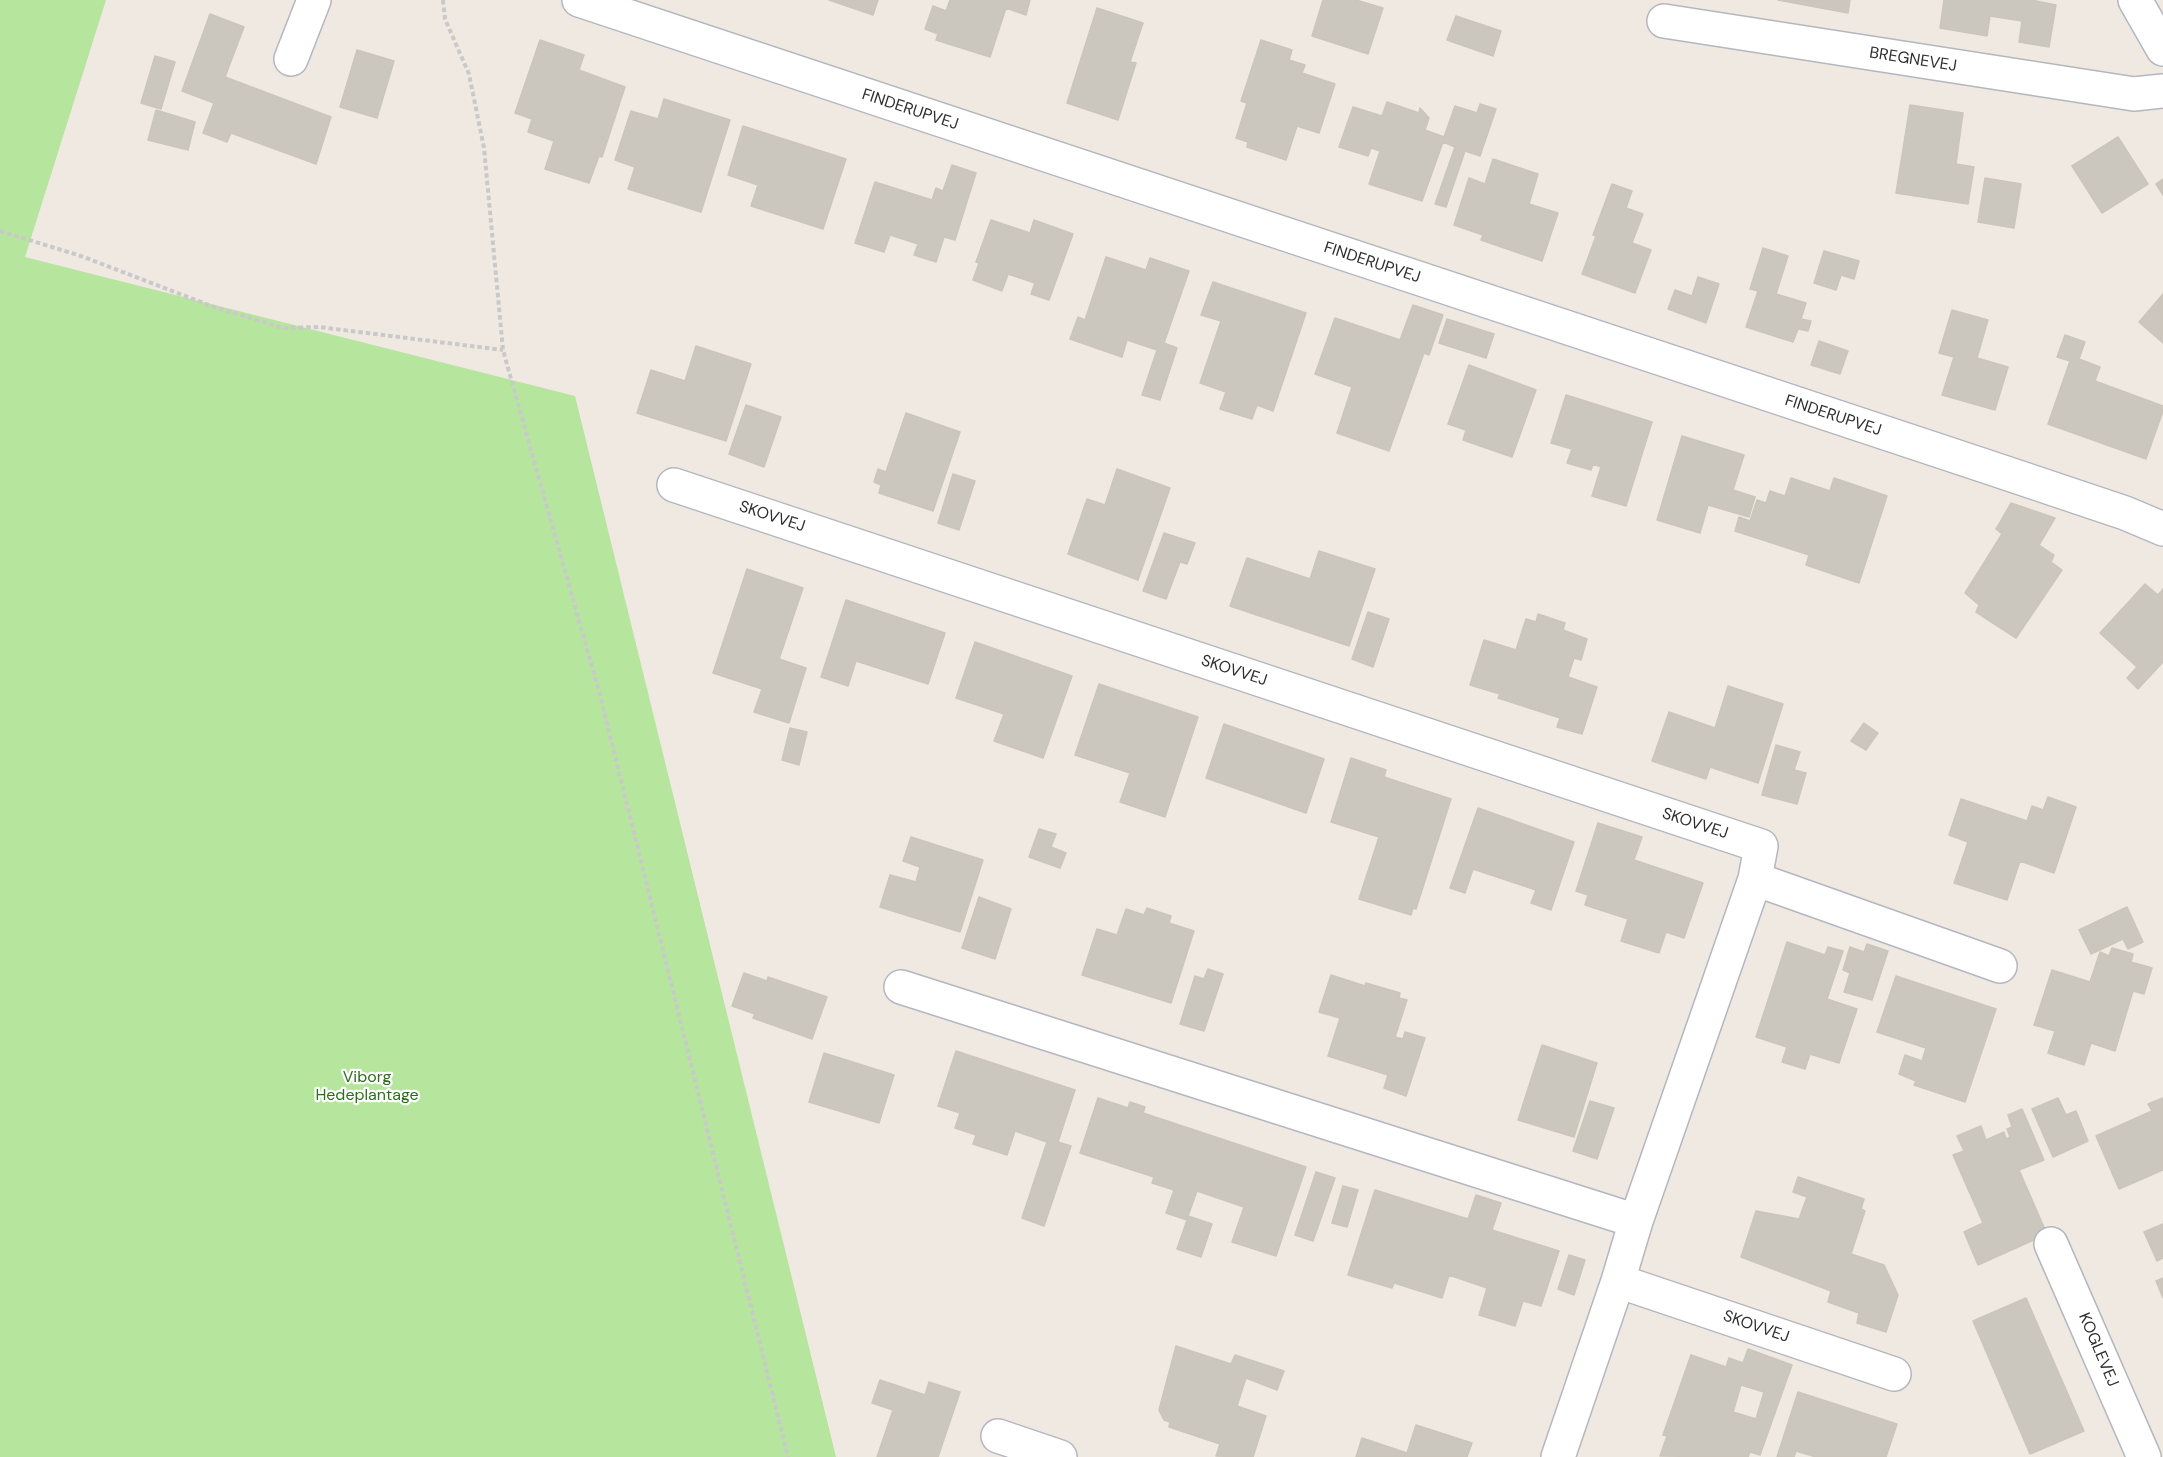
<!DOCTYPE html>
<style>
body{margin:0}
canvas{display:block;background:#efe9e1}
</style>
<canvas width="2163" height="1457"></canvas>
<script>
const ctx = document.querySelector('canvas').getContext('2d');
ctx.lineJoin = 'round';
function fill(path, color) {
  ctx.fillStyle = color;
  ctx.fill(path, 'evenodd');
}
function stroke(path, color, width, dash) {
  ctx.strokeStyle = color;
  ctx.lineWidth = width;
  ctx.lineCap = dash ? 'butt' : 'round';
  ctx.setLineDash(dash || []);
  ctx.stroke(path);
}
function label(font, color, halo, rows, align = 'center') {
  ctx.font = font + ' "DM Sans",sans-serif';
  ctx.lineWidth = 4.5;
  ctx.setLineDash([]);
  ctx.textBaseline = 'middle';
  ctx.strokeStyle = halo;
  ctx.fillStyle = color;
  for (const [text, x, y, turn = 0] of rows) {
    ctx.save();
    ctx.translate(x, y);
    ctx.rotate((+turn || 0) * Math.PI / 180);
    ctx.textAlign = isNaN(turn) ? turn : align;
    if (halo) ctx.strokeText(text, 0, 0);
    ctx.fillText(text, 0, 0);
    ctx.restore();
  }
}
fill(new Path2D(`
 M0,0H106L25,257L575,396L836,1457H0Z`), '#b6e59e');
const building = new Path2D(`
 M829,0H878L873,15Z
 M950,0H1030L1026,15L1006,8L990,57L936,40L938,34L925,29L933,6L946,11Z
 M1323,0H1356L1383,8L1368,54L1312,36Z
 M1778,0H1850L1848,13Z
 M1944,0H2031L2056,5L2049,47L2019,42L2022,21L1990,16L1987,36L1940,28Z
 M1097,8L1143,23L1130,62L1136,63L1118,120L1067,103Z
 M210,14L244,27L225,77L331,117L316,164L231,133L227,142L203,133L214,103L182,91Z
 M1456,16L1501,31L1493,56L1447,40Z
 M540,40L584,55L579,70L625,87L602,157L599,156L589,183L545,169L554,141L528,132L532,119L515,113Z
 M1261,40L1292,50L1289,60L1305,65L1302,73L1335,84L1319,133L1297,126L1286,160L1247,147L1248,142L1236,138L1247,103L1241,101Z
 M357,50L394,61L377,118L340,107Z
 M155,56L175,62L161,109L141,103Z
 M664,99L730,120L701,212L628,189L635,167L615,160L631,111L658,119Z
 M1387,102L1419,113L1420,108L1429,118L1425,130L1444,137L1455,106L1477,113L1480,104L1496,109L1480,156L1465,151L1446,207L1435,204L1455,147L1443,142L1422,201L1369,184L1380,151L1371,148L1368,156L1339,147L1353,107L1382,116Z
 M1910,105L1963,113L1956,164L1974,167L1968,204L1896,193Z
 M156,110L195,122L188,150L148,140Z
 M743,126L846,159L823,229L751,206L758,185L728,175Z
 M2118,137L2148,184L2102,213L2072,166Z
 M1493,159L1538,174L1529,204L1558,213L1542,261L1481,240L1483,235L1454,225L1469,178L1485,184Z
 M952,165L976,173L955,240L944,237L936,262L914,255L918,244L890,235L884,252L855,243L875,182L932,200L936,188L943,191Z
 M1985,178L2021,184L2014,228L1978,222Z
 M2163,179V195L2156,184Z
 M1612,184L1632,191L1626,208L1643,214L1632,243L1651,250L1635,293L1582,274L1596,236L1593,235Z
 M991,220L1030,233L1034,220L1073,234L1049,300L1031,294L1035,283L1008,274L1002,291L973,280L979,263L976,262Z
 M1763,248L1788,256L1776,294L1806,303L1801,319L1811,321L1808,331L1798,329L1793,342L1746,327L1758,291L1750,289Z
 M1824,251L1859,261L1854,279L1841,275L1836,290L1814,283Z
 M1106,257L1146,270L1150,258L1189,271L1164,343L1177,348L1160,400L1142,395L1157,350L1127,340L1122,357L1070,339L1078,317L1085,320Z
 M1698,277L1719,284L1706,323L1668,309L1675,290L1692,296Z
 M1213,282L1306,313L1273,411L1257,405L1252,419L1220,409L1226,392L1200,383L1221,321L1201,315Z
 M2163,294V343L2139,322Z
 M1413,305L1443,315L1429,355L1424,353L1389,451L1337,433L1352,387L1315,374L1335,318L1400,340Z
 M1952,310L1988,320L1977,358L2008,367L1995,410L1942,395L1954,357L1939,353Z
 M1447,319L1494,334L1486,358L1439,343Z
 M2065,335L2085,342L2079,359L2100,367L2095,381L2163,406V411L2146,459L2048,424L2070,361L2057,357Z
 M1819,341L1848,351L1840,374L1811,365Z
 M696,346L751,364L726,441L637,413L651,370L685,381Z
 M1469,365L1536,390L1512,457L1463,440L1466,430L1448,424Z
 M1566,395L1652,422L1626,506L1592,496L1601,467L1593,464L1591,470L1567,463L1572,449L1551,443Z
 M746,405L781,417L764,467L729,454Z
 M906,413L960,432L933,511L879,493L881,485L874,482L878,469L886,472Z
 M1682,436L1744,455L1733,490L1755,497L1749,517L1708,505L1700,533L1657,520Z
 M1117,469L1170,488L1138,580L1068,554L1087,499L1105,505Z
 M953,474L975,481L959,530L938,523Z
 M1791,478L1830,491L1834,478L1887,496L1859,583L1806,565L1809,555L1735,531L1739,517L1750,521L1757,500L1766,503L1770,491L1785,496Z
 M2011,503L2055,518L2039,545L2054,555L2051,562L2062,570L2016,638L1976,612L1979,605L1965,593L2002,534L1996,529Z
 M1164,533L1195,543L1187,564L1180,562L1166,599L1143,591Z
 M1319,551L1375,569L1349,646L1230,606L1247,558L1310,579Z
 M747,569L803,588L779,659L806,668L789,723L754,712L762,689L713,673Z
 M2145,584L2158,595L2163,589V662L2138,689L2127,678L2137,667L2100,633Z
 M846,600L945,633L928,684L856,661L848,686L821,677Z
 M1368,612L1389,619L1373,667L1352,659Z
 M1538,614L1565,623L1563,630L1587,639L1581,660L1574,658L1568,677L1597,687L1582,734L1557,727L1560,718L1498,698L1500,694L1470,685L1484,640L1516,650L1526,619L1536,622Z
 M975,642L1072,676L1043,758L994,741L1004,714L956,698Z
 M1099,684L1198,717L1165,817L1120,802L1130,773L1075,755Z
 M1728,686L1783,704L1758,783L1710,767L1706,779L1652,761L1669,712L1715,728Z
 M1864,723L1878,733L1866,750L1851,741Z
 M1224,724L1324,759L1306,813L1206,778Z
 M790,728L807,732L799,765L782,760Z
 M1776,745L1800,752L1794,770L1806,773L1797,804L1762,795Z
 M1351,758L1386,770L1384,777L1451,799L1416,909L1413,908L1411,915L1359,899L1379,837L1331,822Z
 M2048,797L2076,807L2054,873L2020,861L2007,900L1954,883L1968,842L1949,835L1961,799L2027,821L2032,806L2043,810Z
 M1478,808L1574,842L1551,910L1531,903L1536,890L1473,869L1465,893L1450,888Z
 M1598,823L1642,837L1634,860L1703,883L1684,938L1666,932L1659,953L1621,941L1628,919L1585,905L1588,895L1576,891Z
 M1039,829L1056,834L1051,847L1066,853L1060,868L1029,857Z
 M911,837L983,860L960,932L880,907L890,875L916,882L920,867L903,861Z
 M979,897L1011,909L995,959L962,948Z
 M2127,907L2143,942L2128,949L2123,939L2091,954L2079,930Z
 M1147,908L1171,916L1169,923L1194,931L1171,1003L1082,975L1097,929L1117,935L1126,909L1144,915Z
 M1787,942L1825,955L1828,947L1843,951L1827,999L1857,1009L1839,1063L1810,1054L1805,1069L1782,1062L1787,1047L1756,1037Z
 M1867,944L1888,951L1872,1000L1844,992L1850,973L1843,970L1850,947L1864,952Z
 M2112,948L2133,954L2131,962L2152,968L2144,994L2133,991L2115,1051L2091,1043L2084,1065L2048,1053L2055,1031L2034,1025L2052,970L2090,982L2100,952L2109,956Z
 M1208,969L1223,974L1204,1031L1180,1024L1195,976L1204,979Z
 M744,973L767,981L768,977L827,997L812,1039L753,1018L755,1014L732,1006Z
 M1331,975L1365,986L1366,983L1400,993L1399,998L1407,1000L1395,1037L1403,1039L1405,1032L1425,1038L1406,1096L1384,1088L1388,1075L1328,1056L1340,1018L1319,1012Z
 M1896,976L1996,1009L1965,1102L1914,1085L1916,1081L1899,1074L1905,1055L1922,1061L1926,1048L1877,1032Z
 M1542,1045L1597,1063L1574,1137L1518,1120Z
 M956,1051L1075,1090L1058,1142L1071,1146L1044,1226L1022,1218L1047,1142L1015,1131L1007,1155L973,1144L976,1135L955,1128L960,1113L938,1106Z
 M824,1053L894,1075L879,1123L809,1102Z
 M1098,1098L1128,1108L1130,1102L1145,1107L1143,1113L1306,1167L1276,1256L1232,1242L1244,1207L1197,1191L1188,1216L1212,1224L1201,1257L1177,1249L1187,1220L1166,1213L1174,1190L1152,1183L1154,1177L1080,1153Z
 M2058,1098L2066,1115L2076,1111L2088,1141L2053,1157L2032,1109Z
 M2163,1098V1170L2119,1189L2096,1136L2152,1111L2148,1104Z
 M1590,1101L1614,1108L1597,1159L1573,1151Z
 M2022,1109L2044,1160L2019,1170L2047,1234L1978,1265L1964,1232L1983,1223L1953,1155L1964,1151L1957,1136L1981,1126L1986,1140L2004,1132L2006,1139L2010,1137L2007,1129L2012,1127L2008,1115Z
 M1316,1172L1335,1178L1313,1241L1295,1235Z
 M1798,1177L1864,1199L1861,1209L1865,1211L1851,1254L1884,1265L1898,1295L1886,1332L1857,1323L1859,1313L1828,1302L1831,1291L1741,1257L1756,1211L1799,1219L1807,1197L1793,1192Z
 M1343,1186L1358,1190L1347,1227L1332,1223Z
 M1375,1190L1468,1219L1476,1195L1501,1203L1492,1230L1559,1251L1541,1306L1523,1301L1515,1326L1479,1315L1487,1288L1449,1275L1442,1298L1394,1283L1392,1288L1348,1275Z
 M2163,1224V1258L2157,1261L2144,1232Z
 M1569,1255L1585,1260L1574,1295L1558,1289Z
 M2163,1278V1298L2156,1281Z
 M2026,1298L2084,1431L2030,1454L1973,1321Z
 M1176,1346L1231,1364L1235,1355L1284,1371L1277,1390L1246,1378L1237,1406L1266,1416L1253,1457L1216,1456L1220,1444L1169,1427L1170,1422L1164,1420L1159,1410Z
 M1748,1349L1792,1365L1760,1455L1750,1452L1748,1457L1660,1456L1667,1436L1663,1435L1691,1355L1726,1367L1729,1358L1743,1363ZM1741,1385L1764,1392L1756,1419L1733,1412Z
 M880,1380L925,1395L929,1382L960,1392L938,1457H877L893,1410L872,1403Z
 M1798,1392L1897,1424L1886,1457H1816L1796,1451L1794,1457H1777Z
 M1416,1425L1472,1443L1467,1457H1356L1362,1438L1407,1453Z`);
fill(building, '#cbc7bf');
stroke(building, '#cbc5ba', 1.5);
const minor = new Path2D(`
 M579,0L1988,467L2125,513L2163,529
 M2135,0L2163,49
 M1664,21L2134,94L2163,91
 M291,59L314,0
 M674,485L1761,846L1755,879L1636,1221L1618,1281L1558,1457
 M1755,879L2000,966
 M901,987L1636,1221
 M2051,1244L2144,1457
 M1618,1281L1894,1374
 M998,1436L1060,1457`);
stroke(minor, '#b4b7c1', 36);
stroke(new Path2D(`
 M443,0L445,19L469,74L484,148L503,350L601,699L788,1457
 M0,231L81,256L214,307L283,328L319,327L503,350`), '#c9c9c9', 4, [4.5, 3]);
stroke(minor, '#fff', 33);
label('16px', '#2e2e2e', '#fff', [
 ["BREGNEVEJ",1913,60,9],
 ["FINDERUPVEJ",910,110,18],
 ["FINDERUPVEJ",1372,263,18],
 ["FINDERUPVEJ",1833,416,18],
 ["SKOVVEJ",772,517,18],
 ["SKOVVEJ",1234,671,18],
 ["SKOVVEJ",1695,824,18],
 ["SKOVVEJ",1756,1327,19],
 ["KOGLEVEJ",2098,1350,67]
]);
label('16px', '#2c6e1b', '#fff', [
 ["Viborg",367,1078],
 ["Hedeplantage",367,1096]
]);
</script>
